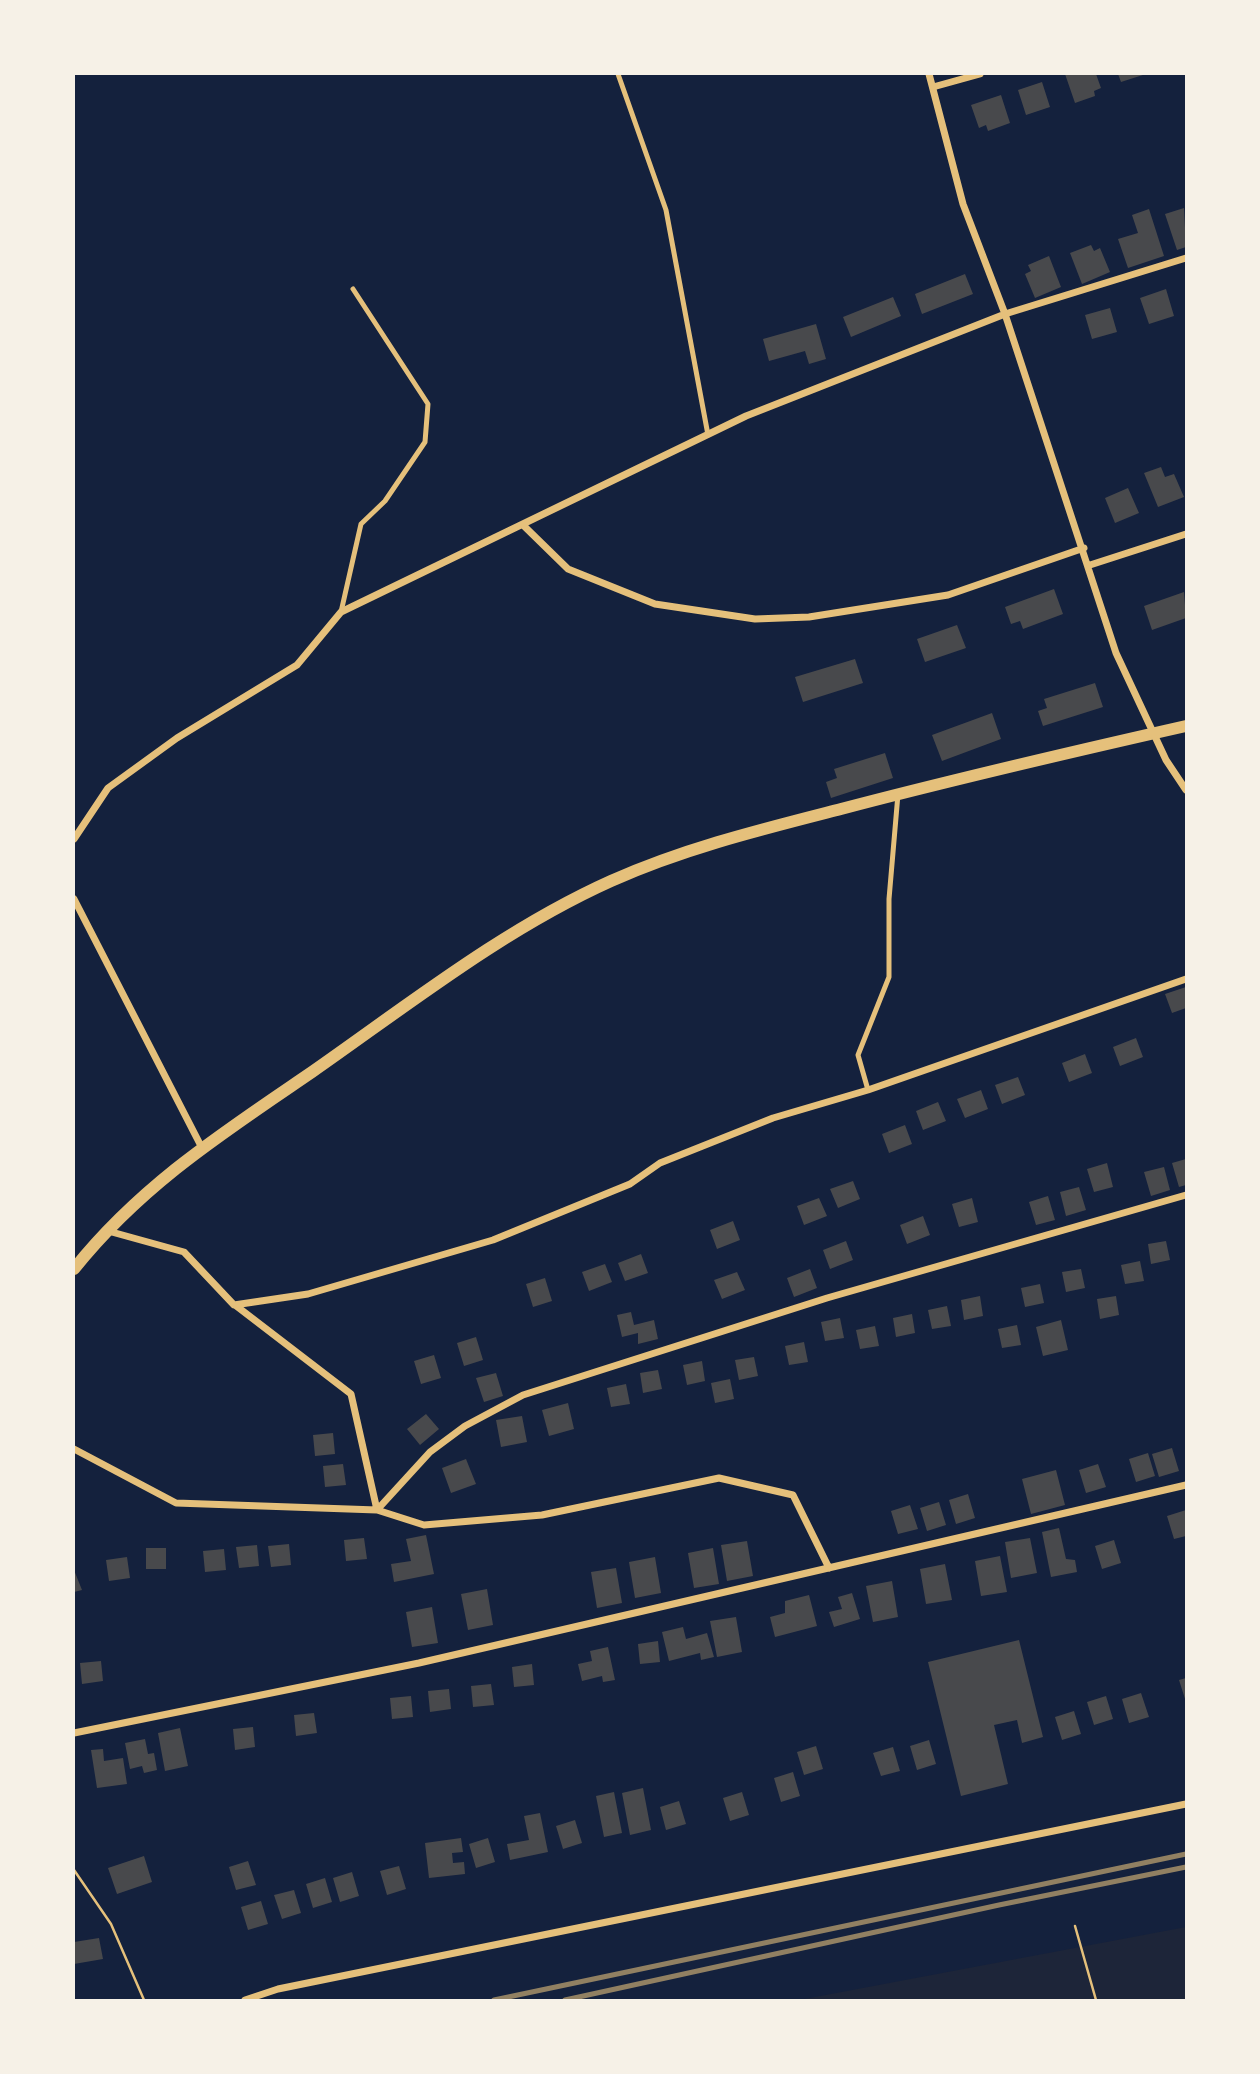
<!DOCTYPE html>
<style>
body{margin:0}
#map{position:relative;width:1260px;height:2074px;overflow:hidden;background:#14213d;font-family:Lora,serif}
canvas{display:block}
.frame{position:absolute;inset:0;border:75px solid #f6f1e7;pointer-events:none}
</style>
<div id="map">
<canvas width="1260" height="2074"></canvas>
<div class="frame"></div>
</div>
<script>
const ctx = document.querySelector('canvas').getContext('2d');
ctx.lineJoin = 'round';
function fill(path, color) {
  ctx.fillStyle = color;
  ctx.fill(path, 'evenodd');
}
function stroke(path, color, width, dash) {
  ctx.strokeStyle = color;
  ctx.lineWidth = width;
  ctx.lineCap = dash ? 'butt' : 'round';
  ctx.setLineDash(dash || []);
  ctx.stroke(path);
}
fill(new Path2D(`
 M1186,1927V2000H799L831,1994Z`), '#1d2539');
fill(new Path2D(`
 M1065,74H1096L1101,88L1094,91L1095,96L1075,103Z
 M1118,74H1146L1121,82Z
 M1042,82L1050,107L1026,115L1018,90Z
 M1001,95L1010,123L988,131L986,125L979,128L971,105Z
 M1184,208L1186,247L1177,250L1165,214Z
 M1149,209L1164,256L1128,268L1118,239L1138,233L1132,215Z
 M1091,245L1094,251L1100,248L1110,272L1082,284L1070,253Z
 M1049,256L1061,287L1035,298L1025,274L1031,271L1028,265Z
 M965,274L973,294L922,314L915,294Z
 M1166,289L1174,316L1149,324L1140,298Z
 M893,297L901,316L851,337L843,317Z
 M1110,308L1117,332L1092,339L1085,315Z
 M816,324L826,359L809,364L805,351L769,361L763,339Z
 M1161,467L1165,477L1174,474L1184,497L1158,507L1144,473Z
 M1128,488L1139,513L1115,523L1105,498Z
 M1054,589L1063,614L1023,629L1020,621L1011,624L1005,607Z
 M1184,592L1186,618L1152,630L1144,606Z
 M957,625L966,648L925,662L917,639Z
 M855,659L863,683L803,702L795,677Z
 M1095,683L1103,707L1043,726L1038,711L1047,708L1044,699Z
 M992,713L1001,739L942,761L932,735Z
 M885,753L893,778L831,798L826,782L837,778L834,769Z
 M1186,987V1008L1172,1013L1165,994Z
 M1136,1038L1143,1057L1120,1066L1113,1047Z
 M1085,1054L1092,1073L1069,1082L1062,1063Z
 M1018,1077L1025,1095L1002,1104L995,1085Z
 M981,1090L988,1109L965,1118L957,1099Z
 M938,1102L946,1121L923,1130L916,1111Z
 M905,1125L912,1144L889,1153L882,1134Z
 M1186,1159V1185L1179,1187L1172,1163Z
 M1107,1163L1113,1187L1094,1192L1087,1169Z
 M1164,1167L1170,1190L1151,1196L1144,1172Z
 M853,1181L860,1199L838,1208L830,1189Z
 M1079,1187L1086,1210L1066,1216L1060,1192Z
 M1048,1196L1055,1220L1036,1225L1029,1202Z
 M819,1198L827,1216L804,1225L797,1206Z
 M972,1198L978,1222L959,1227L952,1204Z
 M923,1216L930,1235L907,1244L900,1225Z
 M733,1221L740,1240L717,1249L710,1230Z
 M846,1241L853,1260L830,1269L823,1250Z
 M1166,1241L1170,1260L1151,1264L1148,1244Z
 M641,1254L648,1273L625,1281L618,1263Z
 M1140,1261L1144,1281L1125,1284L1121,1265Z
 M605,1264L612,1282L589,1291L582,1272Z
 M810,1269L817,1288L794,1297L787,1278Z
 M1081,1269L1085,1288L1066,1292L1062,1272Z
 M737,1272L745,1290L722,1299L714,1280Z
 M545,1278L552,1301L533,1307L526,1284Z
 M1040,1284L1044,1303L1025,1307L1021,1288Z
 M980,1296L983,1316L964,1320L961,1300Z
 M1116,1296L1119,1315L1100,1319L1097,1299Z
 M947,1306L951,1326L932,1329L928,1310Z
 M631,1312L634,1325L654,1320L658,1339L638,1344V1333L622,1337L617,1315Z
 M912,1314L915,1333L896,1337L893,1318Z
 M840,1318L844,1338L825,1341L821,1322Z
 M1061,1320L1068,1350L1043,1356L1036,1327Z
 M1017,1325L1021,1345L1002,1348L998,1329Z
 M875,1326L879,1346L860,1349L856,1330Z
 M476,1337L483,1360L464,1366L457,1343Z
 M804,1342L808,1362L789,1365L785,1346Z
 M434,1355L441,1378L421,1384L414,1361Z
 M754,1357L758,1376L739,1380L735,1360Z
 M702,1361L705,1381L687,1385L683,1365Z
 M658,1370L662,1389L643,1393L640,1373Z
 M496,1373L503,1396L484,1402L476,1378Z
 M730,1379L734,1399L715,1403L711,1383Z
 M626,1384L630,1404L611,1407L607,1388Z
 M568,1403L574,1429L549,1436L542,1410Z
 M426,1414L439,1429L420,1445L407,1429Z
 M522,1416L527,1442L501,1447L496,1420Z
 M333,1433L335,1454L315,1456L313,1435Z
 M1172,1448L1179,1471L1159,1477L1152,1454Z
 M1148,1453L1155,1476L1136,1482L1129,1459Z
 M466,1459L476,1484L451,1493L442,1468Z
 M343,1464L346,1485L325,1487L323,1466Z
 M1098,1464L1106,1487L1086,1493L1079,1470Z
 M1056,1470L1065,1505L1031,1514L1022,1479Z
 M968,1494L975,1518L956,1524L949,1500Z
 M939,1502L946,1525L927,1531L920,1508Z
 M910,1505L918,1529L898,1534L891,1511Z
 M1186,1510V1536L1174,1539L1167,1516Z
 M1059,1528L1066,1559L1075,1560L1077,1572L1051,1577L1042,1532Z
 M426,1535L434,1574L394,1582L391,1564L411,1561L406,1539Z
 M364,1538L367,1559L346,1561L344,1540Z
 M1030,1538L1037,1573L1011,1578L1005,1542Z
 M1114,1540L1121,1563L1102,1569L1095,1546Z
 M747,1541L753,1576L727,1581L721,1545Z
 M289,1544L291,1565L271,1567L268,1546Z
 M257,1545L259,1566L239,1568L236,1547Z
 M146,1548H166V1569H146Z
 M713,1548L719,1584L694,1588L688,1553Z
 M224,1549L226,1570L205,1572L203,1551Z
 M1000,1556L1007,1592L981,1596L975,1561Z
 M127,1557L130,1578L109,1581L106,1560Z
 M655,1557L661,1593L635,1598L629,1562Z
 M945,1564L952,1600L926,1604L920,1569Z
 M616,1568L622,1603L597,1608L591,1572Z
 M74,1570L82,1590L74,1592Z
 M892,1581L898,1617L873,1622L866,1586Z
 M487,1589L493,1625L468,1630L461,1594Z
 M852,1593L860,1619L834,1627L829,1612L842,1609L838,1597Z
 M809,1595L817,1626L775,1637L770,1617L785,1613V1601Z
 M432,1607L438,1643L412,1647L406,1612Z
 M736,1617L742,1652L717,1657L710,1621Z
 M683,1627L686,1639L707,1633L714,1657L701,1660L700,1653L669,1661L662,1632Z
 M1019,1640L1043,1737L1022,1743L1017,1720L994,1725L1008,1784L961,1796L928,1662Z
 M658,1641L660,1662L640,1664L638,1644Z
 M608,1647L615,1680L603,1682L602,1676L582,1681L578,1664L592,1661L590,1651Z
 M101,1661L103,1681L82,1684L80,1663Z
 M532,1664L534,1685L514,1687L512,1667Z
 M1186,1678V1702L1179,1680Z
 M491,1684L494,1705L473,1707L471,1686Z
 M449,1689L451,1709L430,1712L428,1691Z
 M1141,1693L1149,1717L1129,1723L1122,1699Z
 M411,1696L413,1717L392,1719L390,1698Z
 M1106,1696L1113,1719L1094,1725L1087,1702Z
 M1074,1711L1081,1734L1062,1740L1055,1717Z
 M314,1713L317,1733L296,1736L294,1715Z
 M253,1727L255,1747L235,1750L233,1729Z
 M180,1728L188,1766L165,1771L158,1733Z
 M145,1739L148,1754L154,1753L157,1770L144,1773L142,1766L130,1769L125,1743Z
 M929,1740L936,1764L917,1770L910,1746Z
 M816,1746L823,1769L804,1775L797,1752Z
 M893,1747L900,1771L881,1776L873,1753Z
 M103,1749L104,1761L123,1758L127,1784L97,1788L91,1750Z
 M793,1772L800,1796L781,1802L774,1778Z
 M643,1788L651,1830L630,1835L622,1793Z
 M614,1792L622,1833L604,1837L596,1796Z
 M742,1792L749,1815L730,1821L723,1798Z
 M679,1801L686,1824L666,1830L660,1807Z
 M540,1813L548,1852L510,1860L507,1844L529,1840L524,1816Z
 M575,1820L582,1843L563,1849L556,1826Z
 M461,1838L463,1852L452,1853L453,1863L464,1862L465,1874L429,1878L425,1843Z
 M488,1838L495,1862L476,1868L469,1844Z
 M144,1856L152,1882L117,1894L108,1868Z
 M248,1861L256,1885L236,1890L229,1867Z
 M399,1866L406,1889L387,1895L380,1871Z
 M352,1872L359,1896L340,1902L333,1878Z
 M325,1878L332,1902L313,1908L306,1884Z
 M294,1890L301,1913L282,1919L274,1895Z
 M261,1901L268,1924L248,1930L241,1907Z
 M99,1938L103,1959L74,1964V1942Z`), '#48494c');
stroke(new Path2D(`
 M74,1870L111,1924L144,2000
 M1075,1926L1096,2000`), '#e5c07b', 2.5);
stroke(new Path2D(`
 M618,74L666,210L708,435
 M341,612L361,524L385,501L425,442L428,404L353,289
 M868,1090L858,1055L889,977V899L898,794`), '#e5c07b', 5);
stroke(new Path2D(`
 M929,74L963,204L1005,314L1116,653L1166,760L1186,790
 M933,87L980,74
 M523,525L568,569L655,604L755,619L809,617L948,595L1084,548
 M1090,565L1186,534
 M74,839L108,788L177,738L297,665L341,612L746,416L1005,314L1186,258
 M74,899L202,1148
 M108,1231L184,1252L234,1305L308,1294L493,1240L630,1184L660,1163L773,1118L868,1090L1186,979
 M235,1305L351,1394L377,1510L424,1525L542,1515L719,1478L793,1495L829,1568
 M74,1449L176,1503L377,1510L430,1452L465,1426L523,1395L827,1298L1186,1195
 M74,1733L419,1663L1186,1485
 M245,2000L278,1989L1186,1804`), '#e5c07b', 7);
stroke(new Path2D(`
 M74,1269C141,1185 224,1132 312,1072C408,1005 504,929 611,881C685,848 763,829 841,809C955,779 1071,752 1186,726`), '#e5c07b', 12);
stroke(new Path2D(`
 M494,2000L1186,1854
 M565,2000L999,1905L1186,1867`), '#918062', 5);
</script>
